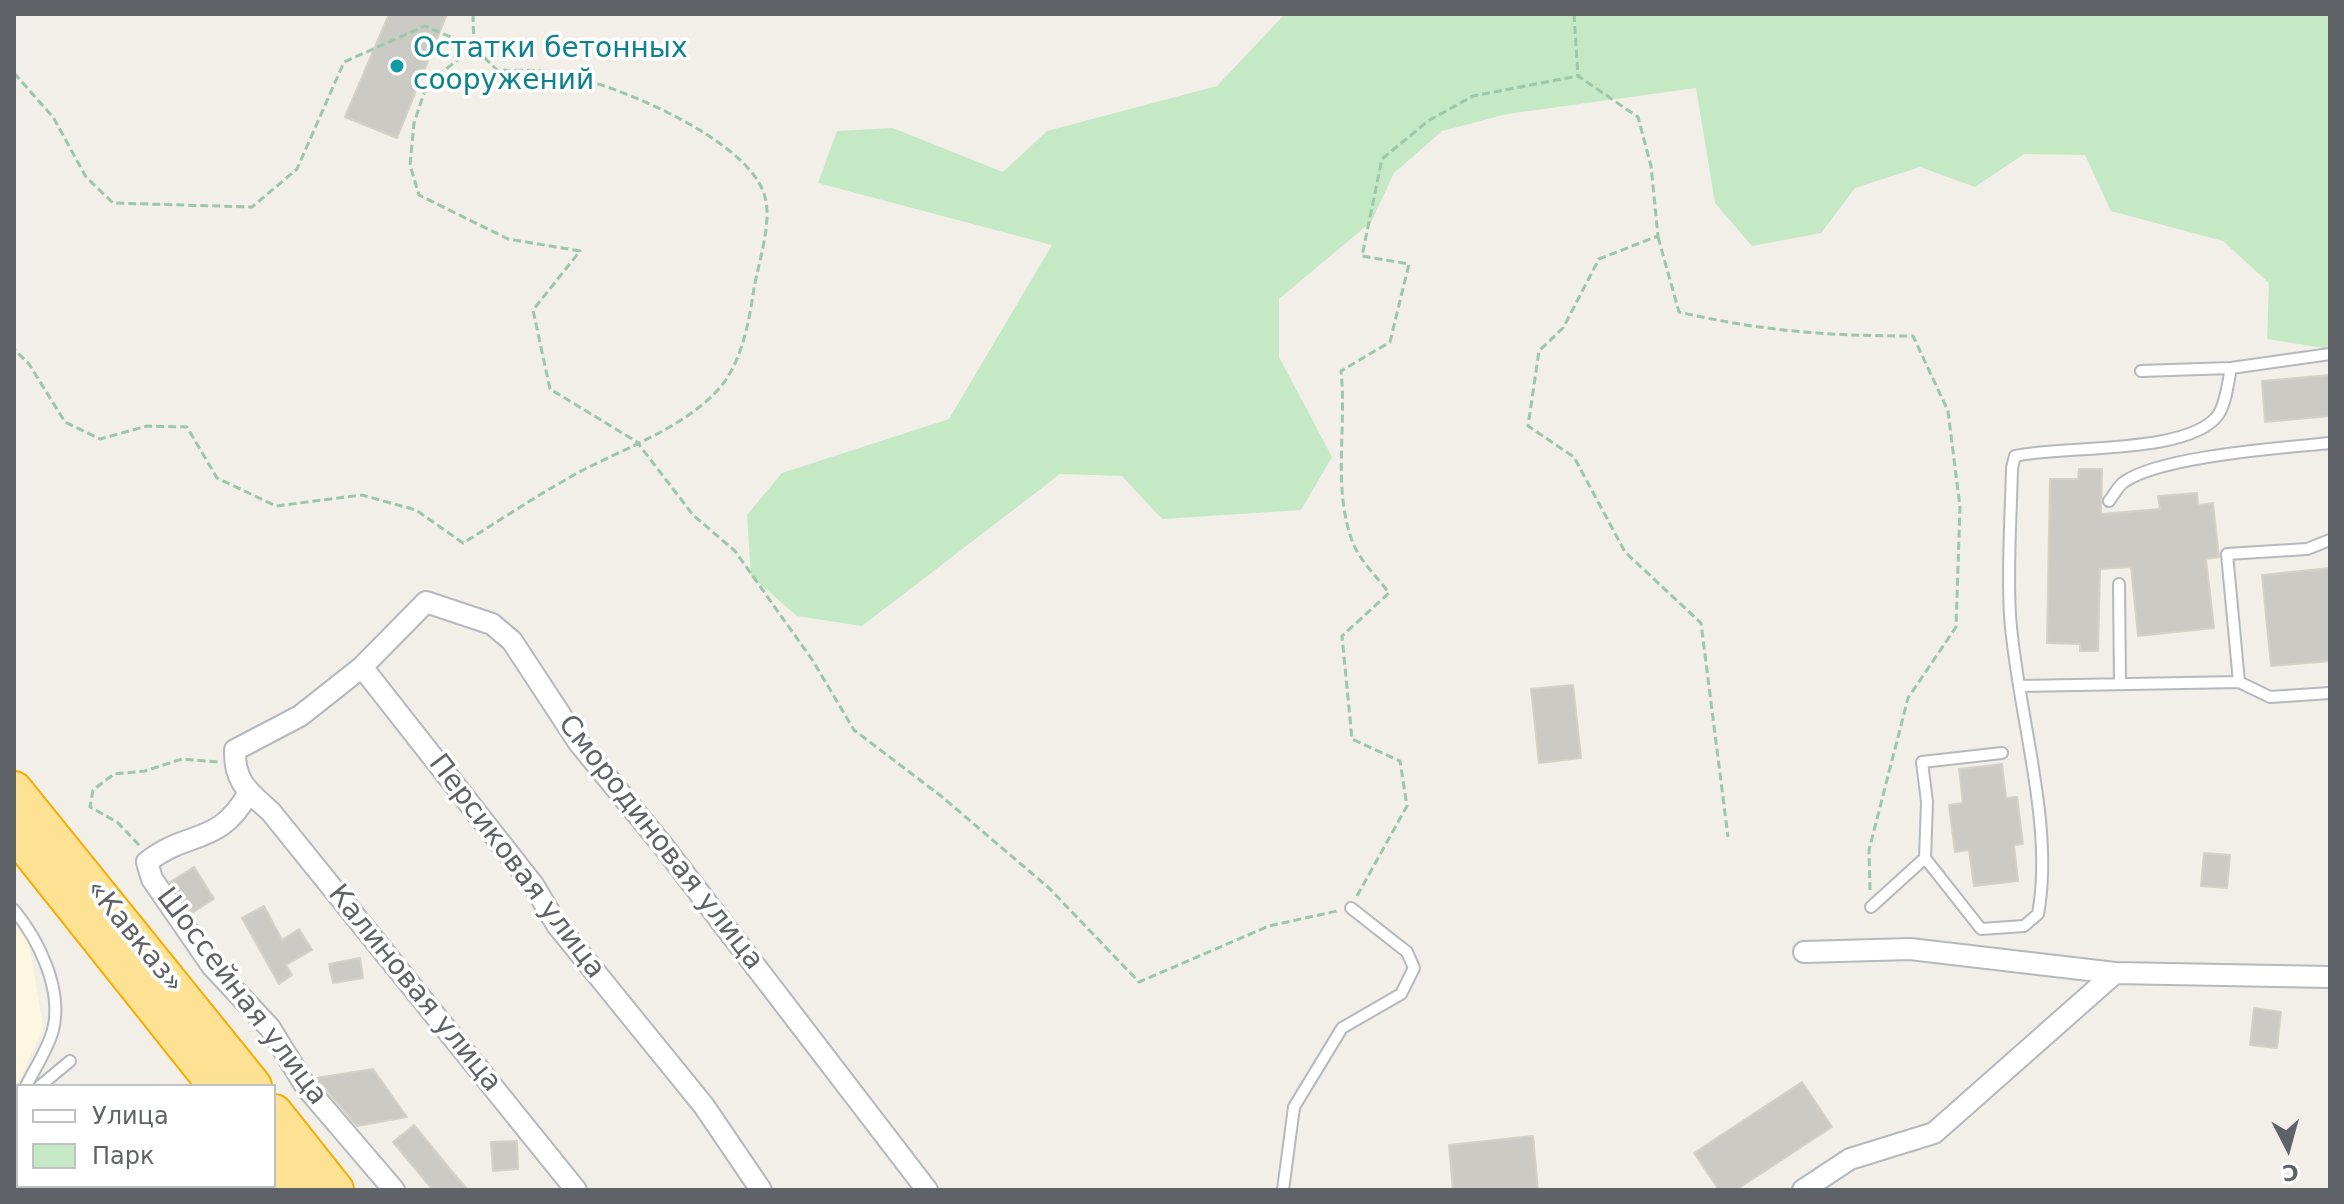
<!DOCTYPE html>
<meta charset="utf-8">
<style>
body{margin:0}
#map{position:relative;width:2344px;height:1204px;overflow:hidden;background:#f1efe8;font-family:"DejaVu Sans",sans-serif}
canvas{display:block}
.frame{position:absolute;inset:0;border:16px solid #5f6368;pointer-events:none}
.legend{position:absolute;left:16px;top:1084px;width:260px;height:104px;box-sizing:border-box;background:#fff;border:2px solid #bfc1c3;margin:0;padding:10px 14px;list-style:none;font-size:24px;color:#5f6368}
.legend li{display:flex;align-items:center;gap:16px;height:40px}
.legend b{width:40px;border:2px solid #bfc1c3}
.north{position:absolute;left:2248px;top:1108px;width:80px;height:80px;-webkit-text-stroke:6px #fff;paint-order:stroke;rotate:174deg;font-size:22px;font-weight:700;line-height:32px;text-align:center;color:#5f6368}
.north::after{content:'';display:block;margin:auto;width:28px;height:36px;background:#5f6368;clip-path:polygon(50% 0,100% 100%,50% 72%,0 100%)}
</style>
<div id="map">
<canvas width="2344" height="1204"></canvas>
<div class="frame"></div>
<ul class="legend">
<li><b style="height:10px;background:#fff"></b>Улица</li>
<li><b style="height:22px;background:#c5e8c5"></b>Парк</li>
</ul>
<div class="north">С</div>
</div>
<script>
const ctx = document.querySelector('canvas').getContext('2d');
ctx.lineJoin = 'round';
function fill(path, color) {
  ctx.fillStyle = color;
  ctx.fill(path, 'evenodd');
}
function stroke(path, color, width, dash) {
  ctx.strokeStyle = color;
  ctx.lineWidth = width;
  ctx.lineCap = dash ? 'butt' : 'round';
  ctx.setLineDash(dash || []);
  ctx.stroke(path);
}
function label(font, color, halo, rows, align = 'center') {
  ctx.font = font + ' "DejaVu Sans",sans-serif';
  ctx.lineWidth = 7;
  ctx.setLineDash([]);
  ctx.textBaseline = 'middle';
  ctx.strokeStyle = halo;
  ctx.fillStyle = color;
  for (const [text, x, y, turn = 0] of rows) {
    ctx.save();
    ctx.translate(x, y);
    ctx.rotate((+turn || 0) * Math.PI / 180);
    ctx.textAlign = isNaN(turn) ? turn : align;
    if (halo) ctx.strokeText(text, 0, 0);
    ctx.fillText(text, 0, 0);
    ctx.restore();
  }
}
fill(new Path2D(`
 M14,910L26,924L43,1028L14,1092Z`), '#fef7e0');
fill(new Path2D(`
 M1285,14H2330V349L2267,339L2269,283L2223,241L2111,211L2085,155L2024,154L1975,187L1920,167L1855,188L1821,233L1752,246L1715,203L1696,88L1507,114L1442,131L1394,173L1371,222L1279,299V357L1332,457L1301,510L1162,519L1122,476L1060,474L862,626L797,616L751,576L747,515L782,473L949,419L1052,245L818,183L837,131L893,128L1003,172L1047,131L1217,86Z`), '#c5e8c5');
const building = new Path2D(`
 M389,14H447L397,138L345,117Z
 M2330,375V416L2265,422L2262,381Z
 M2079,469H2102L2101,514L2160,509L2158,496L2197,493L2198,505L2213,503L2219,557L2206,559L2214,628L2138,636L2131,567L2100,569L2098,651H2080V644L2047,643L2050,479H2078Z
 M2330,568V661L2271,666L2262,575Z
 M1573,685L1581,758L1539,763L1531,689Z
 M2002,764L2006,798L2017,797L2023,844L2014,845L2018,881L1974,886L1969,850L1955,852L1949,805L1963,803L1959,769Z
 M2204,853L2230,855L2227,888L2201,886Z
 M194,867L214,899L192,913L170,882Z
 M264,906L282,940L299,929L312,950L286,965L292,975L279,984L242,918Z
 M360,958L363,978L333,983L329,964Z
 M2254,1008L2281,1012L2277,1048L2250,1045Z
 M373,1069L407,1117L357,1126L316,1078Z
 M1802,1082L1832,1127L1736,1190H1719L1694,1153Z
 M414,1125L454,1174L468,1190H433L393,1142Z
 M1533,1136L1538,1190H1453L1449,1145Z
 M517,1141L518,1169L493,1171L491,1142Z`);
fill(building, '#cccac5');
stroke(building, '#d6d1c6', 2);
const lane = new Path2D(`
 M2141,371L2231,368L2330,354
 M2109,501C2114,495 2118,486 2124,482C2161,456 2282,448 2330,443
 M2119,584L2120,684
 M2239,682L2227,554L2307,549L2330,540
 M2021,686L2239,682L2270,697L2330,693
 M1925,858L1981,929L2024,926L2038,914C2055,823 2016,708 2010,615C2007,567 2011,516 2012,468L2015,456C2062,445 2189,455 2218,415C2226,404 2228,382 2231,368
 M1871,907L1925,858L1927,802L1922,762L2002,753
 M14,910C39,940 63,990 53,1030C48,1049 35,1068 26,1086
 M40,1086L70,1061
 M14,1112L18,1104
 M1283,1190L1294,1107L1342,1028L1401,994L1414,968L1407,952L1351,908`);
const street = new Path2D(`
 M362,667L426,602L492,624L512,641L579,743L664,847L927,1190
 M249,792C219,847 189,829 147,862L152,879L212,966L270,1028L306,1087L394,1190
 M1804,952L1910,949L2115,973L2330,977
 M576,1190L271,812C248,791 234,782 235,750L300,716L362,667L534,886L557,925L704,1106L761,1190
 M1803,1190L1850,1159L1934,1133L2115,973`);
const highway = new Path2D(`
 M14,790L253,1086
 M14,831L217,1086
 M274,1113L335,1190
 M274,1159L298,1190`);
stroke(lane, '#b5b8bc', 14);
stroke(street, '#b5b8bc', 24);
stroke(highway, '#f9ab00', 40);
stroke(new Path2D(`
 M473,14L474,47L427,84L414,123L410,165L419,195L508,239L580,251L533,310L550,389L637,442L693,515L735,551L813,661L854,730L941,796L1049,888L1139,982L1269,926L1337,911
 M1574,14L1578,76L1638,117L1651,166L1658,236L1599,259L1563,328L1539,351L1528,426L1574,457L1625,552L1701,623L1728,837
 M14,73L53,117L86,177L113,203L252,207L297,169L344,62L425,26L474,47L497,70C517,71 539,69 558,73C613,83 750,139 765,197C772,223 759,261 754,288C749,323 741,368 714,394C679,429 626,448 583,470C542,492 502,519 463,543L416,510L362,495L276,506L217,478L187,427L147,426L100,439L65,422L29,364L14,349
 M1658,237L1679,312C1761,331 1828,336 1913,336L1948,411L1960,507L1956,627L1908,698L1869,850L1870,890
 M139,845L117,822L90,807L93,790L114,774L145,771L182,759L218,762
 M1357,896L1407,806L1400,761L1352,739L1342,636L1389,593C1378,578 1360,561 1353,543C1332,489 1347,427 1341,371L1390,342L1409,264L1362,256L1382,159L1428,121L1473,96L1578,76`), '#9cc7a9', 3, [8, 4]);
stroke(lane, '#fff', 10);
stroke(street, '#fff', 20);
stroke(highway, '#fde293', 36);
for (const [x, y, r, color] of [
 [397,66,8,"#0f9aa8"]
]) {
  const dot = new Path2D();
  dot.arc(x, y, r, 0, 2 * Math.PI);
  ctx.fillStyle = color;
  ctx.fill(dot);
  stroke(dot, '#fff', 3);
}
label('28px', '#0d838f', '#fff', [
 ["Остатки бетонных",413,50],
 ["сооружений",413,82]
], 'left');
label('28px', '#5f6368', '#fff', [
 ["Смородиновая улица",660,843,52],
 ["Персиковая улица",516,867,53],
 ["«Кавказ»",134,937,51],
 ["Калиновая улица",414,989,51],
 ["Шоссейная улица",241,997,53]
]);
</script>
